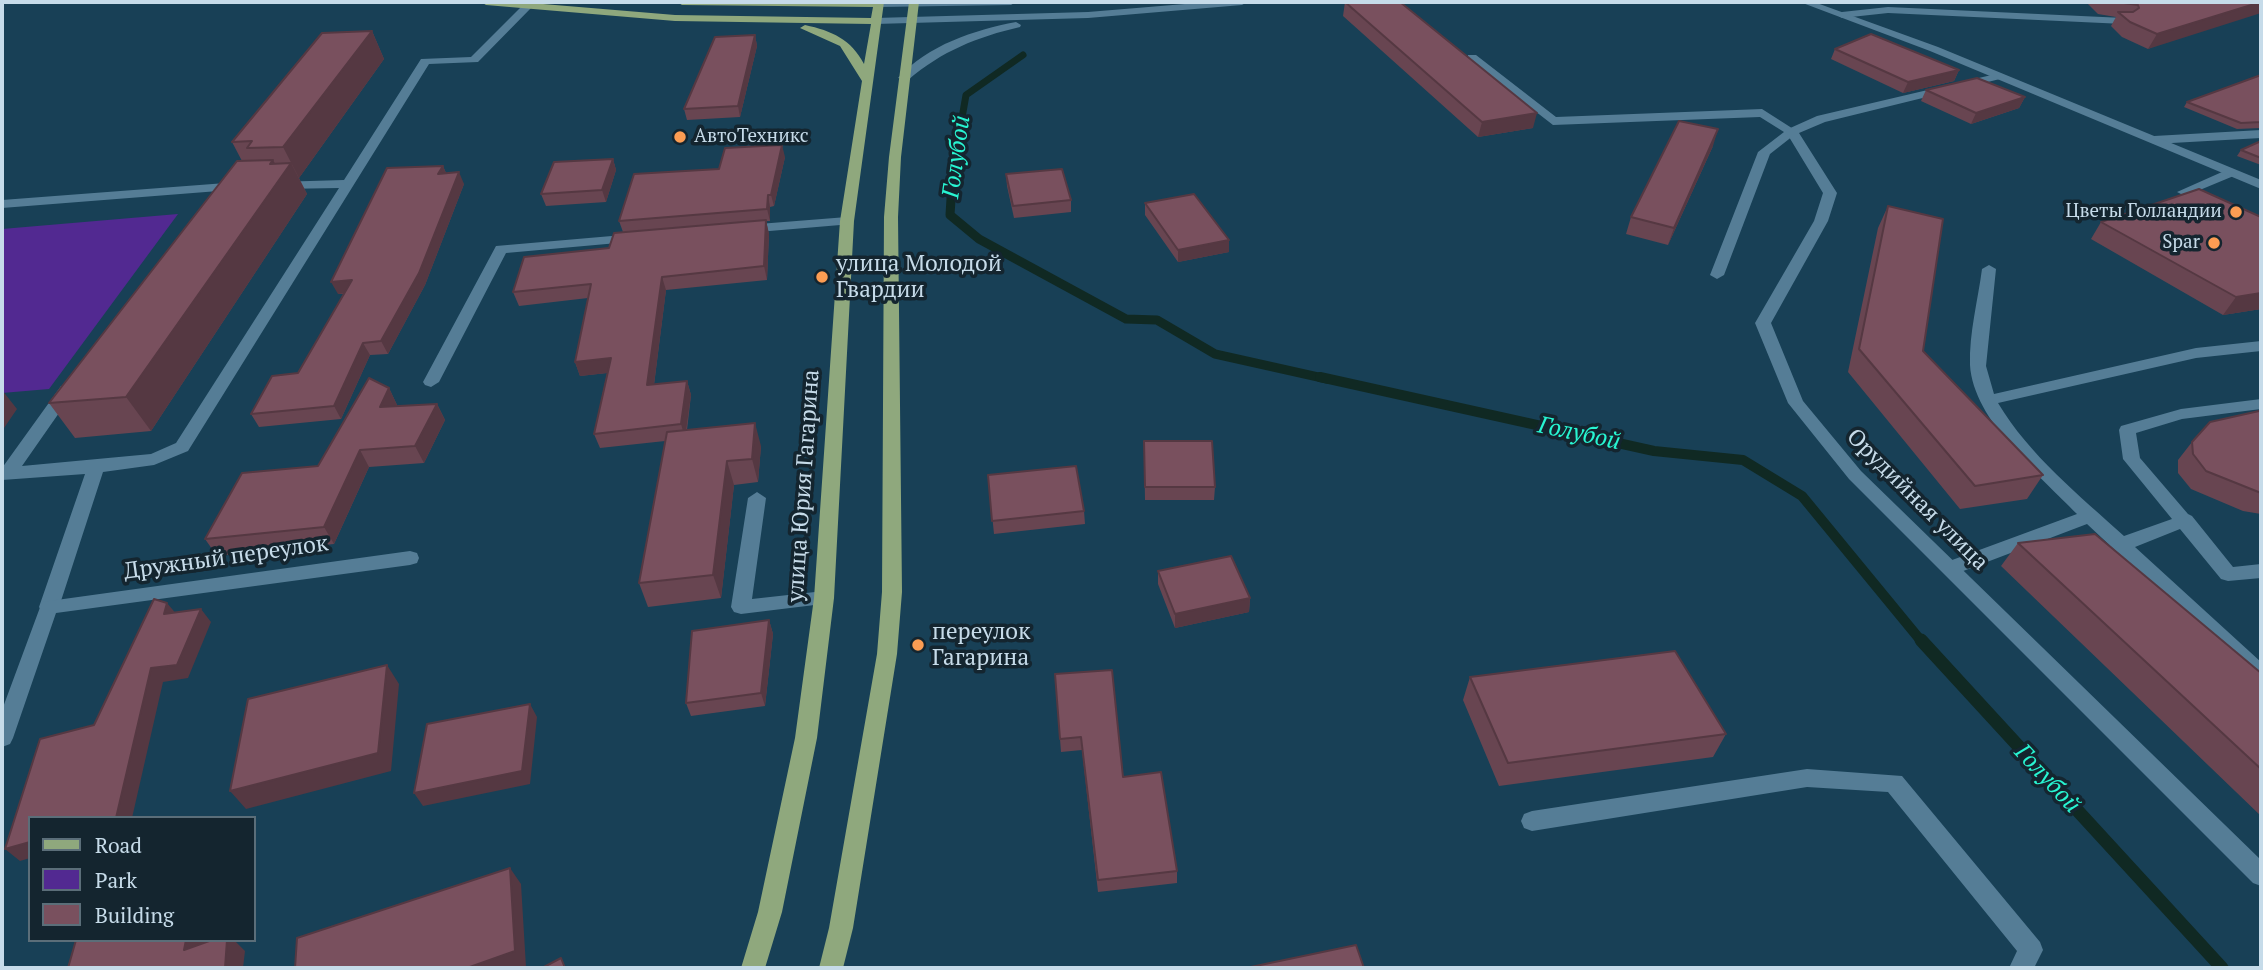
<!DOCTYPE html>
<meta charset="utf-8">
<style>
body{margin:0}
#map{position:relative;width:2263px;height:970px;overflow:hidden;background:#184056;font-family:"PT Serif",serif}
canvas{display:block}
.frame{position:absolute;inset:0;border:4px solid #c6dbe9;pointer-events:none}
.legend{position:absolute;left:28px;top:816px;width:228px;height:126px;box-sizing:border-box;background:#14252f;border:2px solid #5b6e79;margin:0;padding:9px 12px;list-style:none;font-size:21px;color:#c6dbe9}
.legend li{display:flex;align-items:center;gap:14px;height:35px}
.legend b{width:35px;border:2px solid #5b6e79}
</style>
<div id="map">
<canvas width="2263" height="970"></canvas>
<div class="frame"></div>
<ul class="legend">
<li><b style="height:9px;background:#8fa87d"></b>Road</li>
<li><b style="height:19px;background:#522991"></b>Park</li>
<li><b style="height:19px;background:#79505e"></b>Building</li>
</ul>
</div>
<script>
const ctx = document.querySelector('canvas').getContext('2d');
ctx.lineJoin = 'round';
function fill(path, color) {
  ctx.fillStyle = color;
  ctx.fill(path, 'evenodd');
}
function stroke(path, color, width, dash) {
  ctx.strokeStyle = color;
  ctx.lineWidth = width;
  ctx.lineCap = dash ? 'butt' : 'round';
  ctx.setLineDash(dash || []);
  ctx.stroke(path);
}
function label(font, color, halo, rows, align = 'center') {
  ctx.font = font + ' "PT Serif",serif';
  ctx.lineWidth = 7;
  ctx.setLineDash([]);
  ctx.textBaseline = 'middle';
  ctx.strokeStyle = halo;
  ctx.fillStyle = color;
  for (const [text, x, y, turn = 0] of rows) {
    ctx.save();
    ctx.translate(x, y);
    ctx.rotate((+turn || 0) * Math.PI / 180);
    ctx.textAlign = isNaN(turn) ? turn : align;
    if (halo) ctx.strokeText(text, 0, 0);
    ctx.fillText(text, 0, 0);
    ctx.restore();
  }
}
fill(new Path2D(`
 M178,214L49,389L2,393V229Z`), '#522991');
stroke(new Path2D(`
 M953,169L966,95L1023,55`), '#102923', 7);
stroke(new Path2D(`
 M953,167L950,215L979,239L1126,319L1157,320L1215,354L1327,379`), '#102923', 9);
stroke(new Path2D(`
 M1320,377L1654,451L1743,460L1802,496L1922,642`), '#102923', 10);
stroke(new Path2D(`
 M1921,640L2222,968`), '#102923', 13);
fill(new Path2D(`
 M523,5L532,7L478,62L429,64L188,451L154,465L103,472L59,607L56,612H42L39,607L85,474L2,480V468L61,386H73L75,390L22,466L151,454L176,443L339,188L281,189L276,188V182L344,180L421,59L471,57Z
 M1468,55H1476L1556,117L1762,109L1798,132L1770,154L1724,275L1717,279L1710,275L1758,152L1784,132L1760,117L1553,125L1468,59Z
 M2261,130V138L2154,144L2148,140L2154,136Z
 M2231,168L2237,172L2236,175L2195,192L2213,199V205H2203L2177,192Z
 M239,182L245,186L244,189L2,208V200Z
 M847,217L852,218V224L746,233L739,229L746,225Z
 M635,234L640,235V241L506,253L439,382L431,387L425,385L423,382L496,246Z
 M1989,265L1996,269L1986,366L1994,394L2196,348L2261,341V351L2196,358L1998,403C2029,455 2080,496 2124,536L2172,519L2123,459L2119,430L2121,426L2181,409L2261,399V409L2182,419L2136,433L2140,458L2188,514L2192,516L2233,567L2261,564V578L2228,581L2221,579L2180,529L2135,547L2261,662V682L2254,680L2087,524L1958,573H1944L1942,568L1944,563L2077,514C2041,477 1973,420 1970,365C1969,333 1978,300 1982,269Z
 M757,492L766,498L752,599L824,591L831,593L834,598L831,603L741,614L734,612L731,607L748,498Z`), '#557d96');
fill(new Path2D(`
 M1888,7L2124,18L2129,21L2124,24L1888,13L1842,18L1837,15L1842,12Z
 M2000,73L2006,76L2004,78L1825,122L1799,133L1837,193L1828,221L1771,323L1803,401L1861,471L2261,860V886L2253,883L1849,479L1788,403L1755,323L1814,221L1823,193L1786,132L1788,129L1817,116Z
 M410,551L417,553L419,558L417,563L410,565L56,613L13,738L10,744L2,747V710L42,602Z
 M1807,769L1902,776L2040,942L2043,950L2034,968H2009L2017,951L1888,792L1807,787L1532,831L1524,828L1521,821L1524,814L1532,811Z`), '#557d96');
fill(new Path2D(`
 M1800,2H1814L1938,47L2261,180V189L1930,51Z`), '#557d96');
fill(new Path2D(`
 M874,2H1016L1011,5L878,7L873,4Z
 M1209,2H1247L1242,5L1088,18L875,24L870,21L875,18L1088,12Z
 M1016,22L1021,25L1020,27C977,37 942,51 908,80L898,78C928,45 974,30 1016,22Z`), '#557d96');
fill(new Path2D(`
 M481,2H519L675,15L871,18L873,7L682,5L677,2H884L854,221L834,598L817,738L782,912L765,968H741L758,912L795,738L814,598L840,221L862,81L840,46L800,28L805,25C832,31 851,39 864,64L871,24L675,21L486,5Z
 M909,2H919L901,157L898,217L902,592L897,654L853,928L843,968H819L829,928L877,654L882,592L884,217L889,157Z`), '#8fa87d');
fill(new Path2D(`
 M1345,2L1533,128L1478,137L1343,16Z
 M2086,2H2261L2148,49L2122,37L2111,26L2116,17L2098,14Z
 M372,31L384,59L299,178L307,194L151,431L75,438L49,403L242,161L232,142Z
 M755,35L757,46L740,117L687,120L684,109Z
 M1835,49L1959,70L1954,81L1903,93L1831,59Z
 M2261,75V128L2237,129L2184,107L2187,102Z
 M1926,90L2025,97L2019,108L1971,124L1921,101Z
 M2261,141V165L2237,156L2241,150Z
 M1713,146L1668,245L1626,234L1631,217Z
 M785,157L774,206L770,207V221H766L769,234L767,280L666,290L654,385L687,381L691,395L687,430L761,446L758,482L734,485L721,598L648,607L639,583L665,441L600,448L594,434L607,373L580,376L575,362L588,298L519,306L513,292L609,248L623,232L619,221L719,169Z
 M613,159L616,170L606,202L546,206L541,194Z
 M443,166L446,173L464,184L425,285L388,354L370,355L341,419L259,427L251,414L298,373L344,294H338Z
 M1006,174L1071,200V212L1014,218L1007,186Z
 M1145,203L1229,252L1178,262L1145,215Z
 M1888,206L1923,351L2043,475L2027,499L1960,509L1848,372L1878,228Z
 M2101,222L2261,309L2223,315L2091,239Z
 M389,388L397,405V406L437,404L445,420L424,463L369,467L334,544L217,556L205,539L318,466Z
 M2261,411V514L2243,511L2191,489L2178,473V460L2192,442Z
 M1144,441L1215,487L1214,500H1145Z
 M988,475L1084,511L1085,524L994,534Z
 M2018,543L2261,673V816L2001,566Z
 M1158,571L1250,598L1249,612L1175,628L1158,584Z
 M769,620L773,634L765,706L691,716L686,703Z
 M1055,674L1123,777L1177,871V883L1098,892L1082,750L1061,752Z
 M1470,677L1726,734L1713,757L1499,786L1463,700Z`), '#684551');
fill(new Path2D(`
 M2261,2V13L2148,49L2157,34Z
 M372,31L384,59L299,178L283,147Z
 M755,35L757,46L740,117L738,106Z
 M1959,70L1954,81L1903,93L1908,82Z
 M2025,97L2019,108L1971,124L1976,113Z
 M1537,113L1533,128L1478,137L1482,122Z
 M1718,129L1713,146L1668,245L1674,228Z
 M782,145L785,157L774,206L771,195Z
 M613,159L616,170L606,202L602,190Z
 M273,160L282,176L291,163L307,194L151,431L126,397Z
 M443,166L448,178L438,174Z
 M459,172L464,184L425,285L388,354L381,341Z
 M768,195L770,207V221L767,209Z
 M766,220L769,234L767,280L764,266Z
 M1229,240V252L1178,262V250Z
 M662,277L666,290L652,400L647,385Z
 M352,280L358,292L338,294L331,282Z
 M2261,293V309L2223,315L2236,297Z
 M363,343L370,355L341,419L334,406Z
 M611,358L616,372L580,376L575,362Z
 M687,381L691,395L685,438L681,424Z
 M389,388L397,405L389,424L380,407Z
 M2,390L17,409L2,431Z
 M437,404L445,420L424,463L415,446Z
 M755,423L761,446L758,482L752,459Z
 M360,450L369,467L334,544L324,527Z
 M727,461L734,485L721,598L713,575Z
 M1250,598L1249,612L1175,628V614Z
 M167,603L178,616L164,614Z
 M201,609L211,622L188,678L163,682L132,818H116L151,668Z
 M769,620L773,634L765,706L761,693Z
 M387,665L399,684L391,771L246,809L230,791Z
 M530,704L537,717L530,784L423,806L414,793Z
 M30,842V858L20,861L5,849Z
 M510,868L521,884L526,967L521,968H467Z
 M186,940H207L202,966L184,950Z
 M227,940H234L245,951L243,968H225Z`), '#553842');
const building = new Path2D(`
 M1345,2H1400L1537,113L1482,122Z
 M2117,2H2261L2157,34L2130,22L2118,12H2133L2139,8L2138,5Z
 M372,31L283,147L247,148L252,141L232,142L322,33Z
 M1871,34L1959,70L1908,82L1835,49Z
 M755,35L738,106L684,109L715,37Z
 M2261,75V122L2241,123L2187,102Z
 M1977,78L2025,97L1976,113L1926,90Z
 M1679,121L1718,129L1674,228L1631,217Z
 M2261,141V158L2241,150Z
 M782,145L771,195H768L767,209L619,221L634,174L719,169L725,148Z
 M613,159L602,190L541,194L554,162Z
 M273,160L270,164L291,163L126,397L49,403L237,161Z
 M443,166L438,174L459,172L419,273L381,341L363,343L334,406L251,414L272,376L298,373L352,280L331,282L387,168Z
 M1062,169L1071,200L1013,206L1006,174Z
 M2199,189L2261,217V293L2236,297L2101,222Z
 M1194,194L1229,240L1178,250L1145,203Z
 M1888,206L1943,219L1923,351L2043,475L1975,486L1859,349Z
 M766,220L764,266L662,277L647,385L687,381L681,424L594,434L611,358L575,362L591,284L513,292L524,257L609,248L614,233Z
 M369,378L389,388L380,407L437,404L415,446L360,450L324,527L205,539L242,473L318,466Z
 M2259,411H2261V493L2206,471L2193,454L2192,442L2210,422Z
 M755,423L752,459L727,461L713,575L639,583L667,432Z
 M1144,441H1212L1215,487H1145Z
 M1076,466L1084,511L992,521L988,475Z
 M2095,534L2261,673V769L2018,543Z
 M1231,556L1250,598L1175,614L1158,571Z
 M154,599L167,603L164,614L201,609L177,665L151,668L116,818H30V842L5,849L40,739L94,725Z
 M769,620L761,693L686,703L692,631Z
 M1675,651L1726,734L1508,763L1470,677Z
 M387,665L378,753L230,791L248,699Z
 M1112,670L1123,777L1161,772L1177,871L1098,880L1081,737L1060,739L1055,674Z
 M530,704L522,771L414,793L427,724Z
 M510,868L515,951L467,968H295L297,938Z
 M76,940H186L184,950L212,940H227L225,968H68Z
 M1356,945L1364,968H1246Z
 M561,958L565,968H542Z`);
fill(building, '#79505e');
stroke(building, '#553842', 2);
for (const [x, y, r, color] of [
 [680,137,7,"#fc9d53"],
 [2236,212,7,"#fc9d53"],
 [2214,243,7,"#fc9d53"],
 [822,277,7,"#fc9d53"],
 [918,645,7,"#fc9d53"]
]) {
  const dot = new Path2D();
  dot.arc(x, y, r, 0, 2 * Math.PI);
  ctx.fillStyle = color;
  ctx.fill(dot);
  stroke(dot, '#14252f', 2.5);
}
label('19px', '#c6dbe9', '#14252f', [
 ["АвтоТехникс",694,137,"left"],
 ["Цветы Голландии",2222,212],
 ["Spar",2200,243]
], 'right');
label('23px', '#c6dbe9', '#14252f', [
 ["улица Молодой",836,264],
 ["Гвардии",836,290],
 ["переулок",932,632],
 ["Гагарина",932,658]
], 'left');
label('23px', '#c6dbe9', '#14252f', [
 ["улица Юрия Гагарина",804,486,-86],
 ["Орудийная улица",1917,500,45],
 ["Дружный переулок",226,558,-8]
]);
label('italic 24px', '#28f5d2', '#14252f', [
 ["Голубой",957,157,-82],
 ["Голубой",1579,434,12],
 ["Голубой",2047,779,47]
]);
</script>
